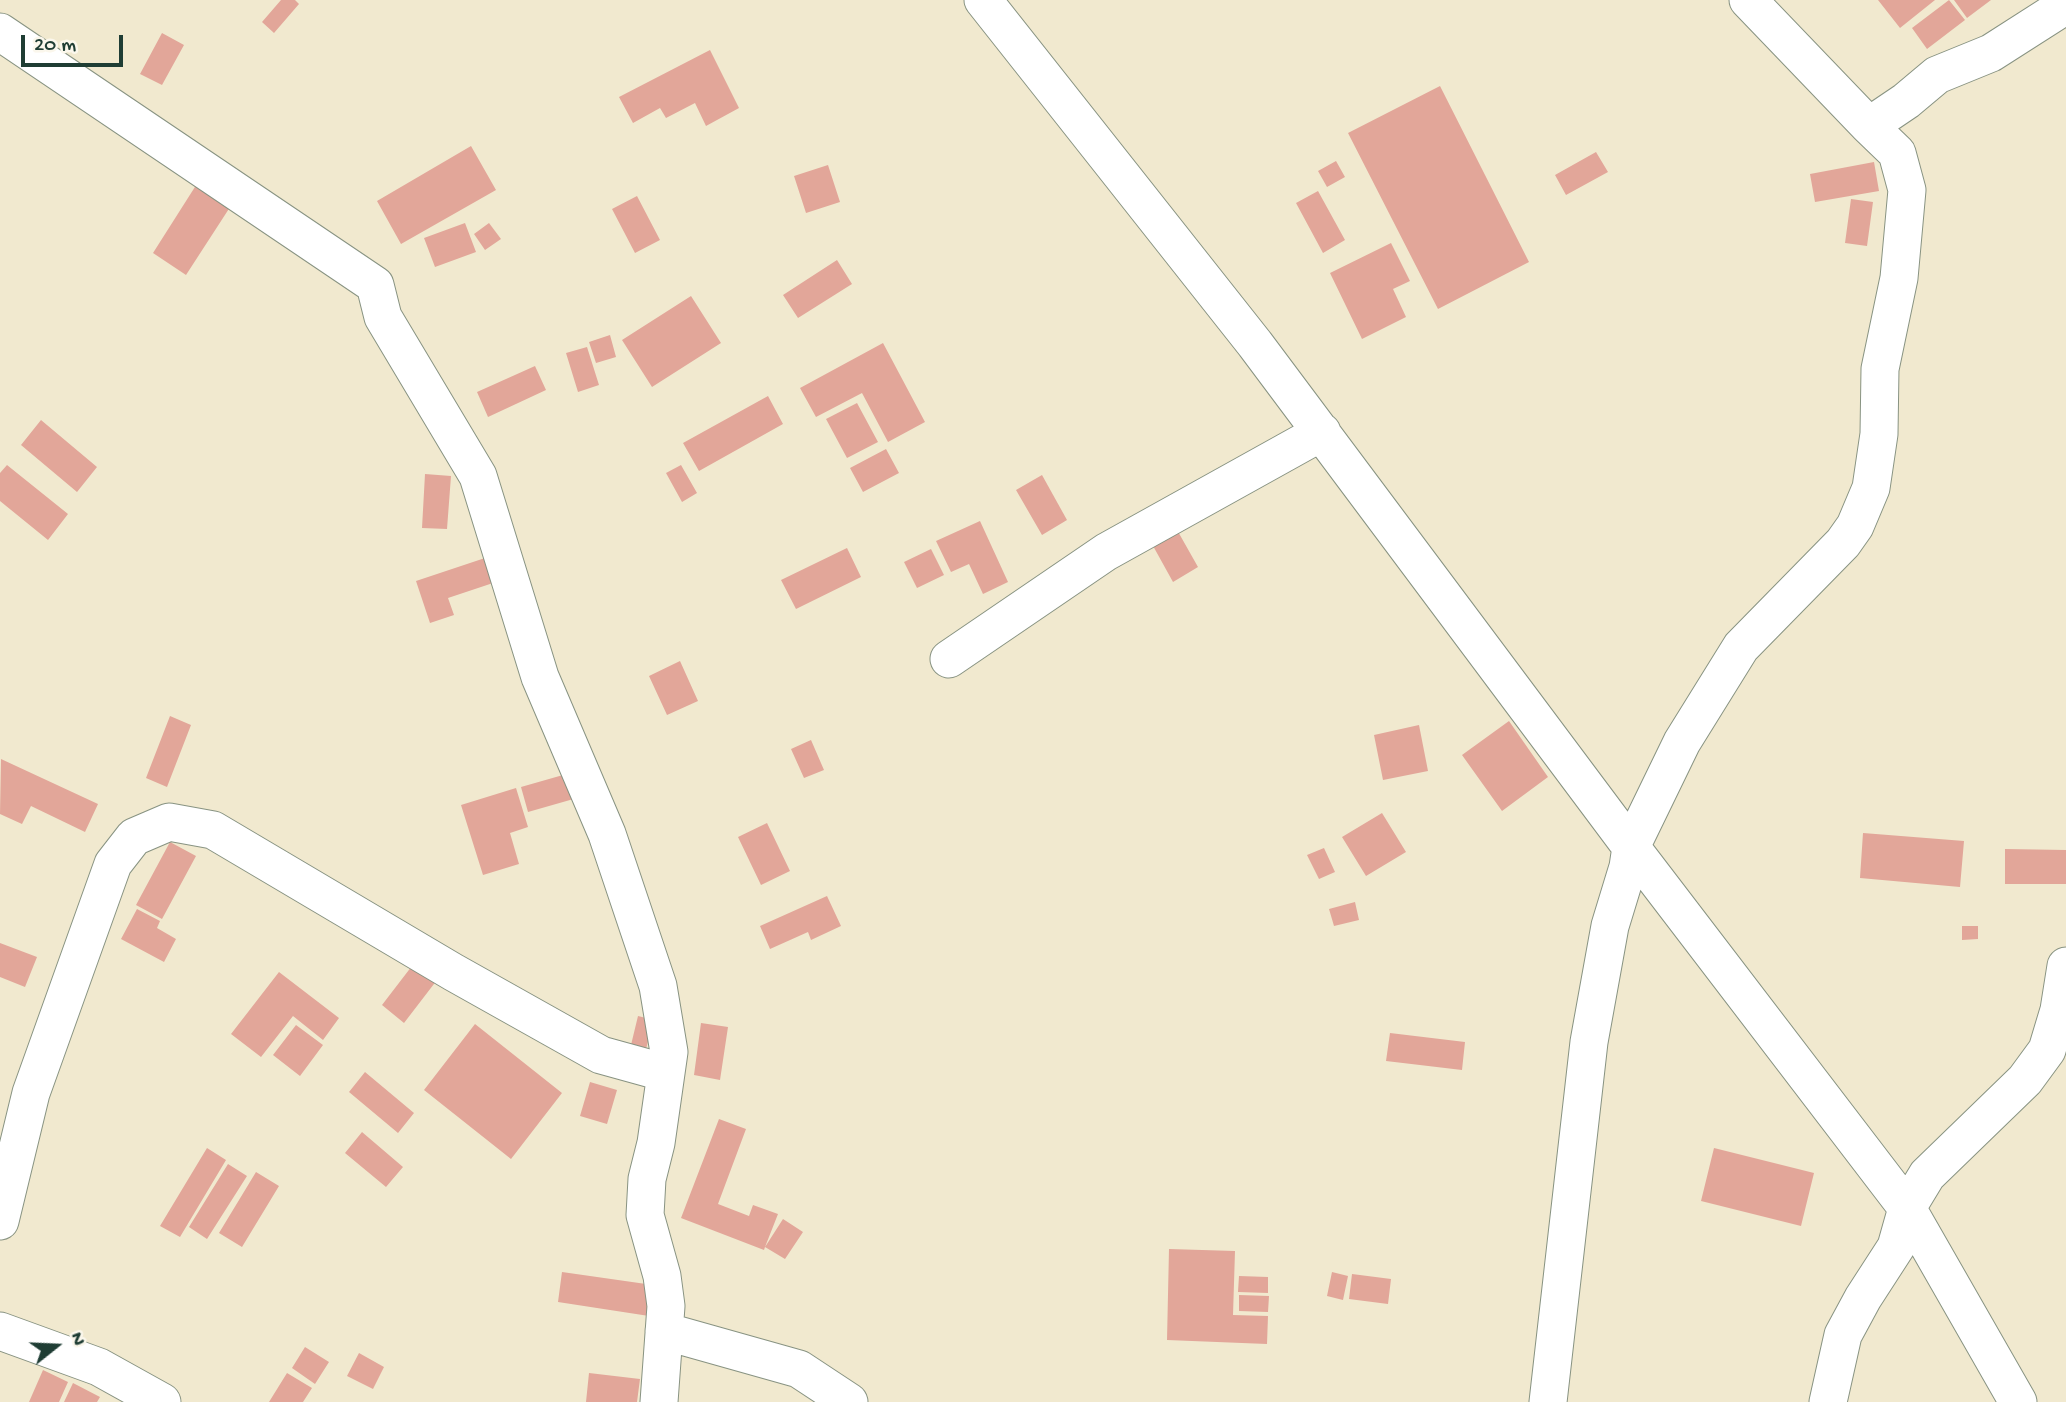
<!DOCTYPE html>
<style>
body{margin:0}
#map{position:relative;width:2066px;height:1402px;overflow:hidden;background:#f1e9cf;font-family:"Gochi Hand",sans-serif}
canvas{display:block}
.north{position:absolute;left:21px;top:1311px;width:70px;height:70px;-webkit-text-stroke:5px #fbf7ec;paint-order:stroke;rotate:72deg;font-size:19px;font-weight:700;line-height:28px;text-align:center;color:#1f3d34}
.north::after{content:'';display:block;margin:auto;width:24px;height:32px;background:#1f3d34;clip-path:polygon(50% 0,100% 100%,50% 72%,0 100%)}
.scale{position:absolute;left:21px;top:35px;width:102px;height:32px;box-sizing:border-box;border:4px solid #1f3d34;border-top:0;padding-left:9px;font-size:21px;line-height:24px;white-space:nowrap;color:#1f3d34;-webkit-text-stroke:5px #fbf7ec;paint-order:stroke}
</style>
<div id="map">
<canvas width="2066" height="1402"></canvas>
<div class="north">N</div>
<div class="scale">20 m</div>
</div>
<script>
const ctx = document.querySelector('canvas').getContext('2d');
ctx.lineJoin = 'round';
function fill(path, color) {
  ctx.fillStyle = color;
  ctx.fill(path, 'evenodd');
}
function stroke(path, color, width, dash) {
  ctx.strokeStyle = color;
  ctx.lineWidth = width;
  ctx.lineCap = dash ? 'butt' : 'round';
  ctx.setLineDash(dash || []);
  ctx.stroke(path);
}
fill(new Path2D(`
 M281,0H295L299,4L274,33L262,22Z
 M1878,0H1935L1900,28Z
 M1949,0L1965,20L1927,49L1912,28Z
 M1954,0H1991L1967,18Z
 M162,33L184,45L162,85L140,74Z
 M710,50L739,108L706,126L695,103L666,118L660,108L633,123L619,97Z
 M1440,86L1529,262L1438,309L1348,133Z
 M471,146L496,190L401,244L377,201Z
 M1596,152L1608,172L1566,195L1555,175Z
 M1336,161L1345,177L1327,187L1318,171Z
 M1874,162L1879,191L1815,202L1810,174Z
 M828,165L840,202L806,213L794,176Z
 M200,179L234,201L186,275L153,253Z
 M1318,191L1345,240L1323,253L1296,203Z
 M637,196L660,240L635,253L612,209Z
 M1851,199L1873,202L1867,246L1845,243Z
 M465,223L476,252L435,267L424,238Z
 M489,223L501,239L485,250L474,234Z
 M1391,243L1410,281L1393,289L1406,317L1362,339L1330,273Z
 M837,260L852,284L798,318L783,295Z
 M691,296L721,343L652,387L622,340Z
 M610,335L616,357L596,363L589,342Z
 M883,343L925,422L888,442L862,393L816,417L800,388Z
 M587,347L599,385L578,392L566,353Z
 M535,366L546,390L488,417L477,392Z
 M768,396L783,424L699,471L683,443Z
 M857,403L878,442L847,458L826,419Z
 M41,420L97,467L77,492L21,445Z
 M886,449L899,473L863,492L850,468Z
 M7,465L68,514L48,540L0,501V473Z
 M681,465L697,493L682,502L666,473Z
 M425,474L451,476L447,529L422,528Z
 M1042,475L1067,520L1042,535L1016,490Z
 M980,521L1008,582L983,594L969,564L951,572L936,541Z
 M1172,521L1198,567L1173,582L1147,535Z
 M847,548L861,577L796,609L781,580Z
 M931,549L944,575L917,588L904,562Z
 M488,557L496,582L448,598L454,615L430,623L416,581Z
 M680,661L698,701L667,715L649,676Z
 M170,716L191,725L167,787L146,778Z
 M1509,721L1548,777L1502,811L1462,755Z
 M1419,725L1428,771L1383,780L1374,735Z
 M811,740L824,770L804,778L791,749Z
 M1,759L98,804L85,832L31,806L22,824L0,814Z
 M570,773L577,798L528,812L521,787Z
 M516,788L528,827L510,833L519,864L483,875L461,805Z
 M1382,813L1406,852L1366,876L1342,837Z
 M767,823L790,871L761,885L738,837Z
 M1863,833L1964,841L1960,887L1860,878Z
 M170,842L196,856L162,919L136,905Z
 M1324,848L1335,872L1319,879L1307,855Z
 M2005,849L2066,850V884H2005Z
 M827,896L841,926L811,940L808,932L770,949L760,926Z
 M1355,902L1359,920L1334,926L1329,909Z
 M137,909L160,921L157,928L176,939L164,962L121,939Z
 M1962,926H1978V939L1962,940Z
 M0,943L37,957L25,987L0,977Z
 M415,962L437,980L404,1023L382,1005Z
 M279,972L339,1018L323,1040L293,1016L261,1057L231,1034Z
 M638,1016L654,1020L646,1049L631,1045Z
 M701,1023L728,1027L720,1080L694,1075Z
 M475,1024L562,1093L511,1159L424,1090Z
 M296,1025L323,1045L300,1076L273,1055Z
 M1390,1033L1465,1042L1462,1070L1386,1061Z
 M365,1072L414,1113L398,1133L349,1092Z
 M590,1082L617,1090L607,1124L580,1116Z
 M719,1119L746,1129L718,1204L749,1216L753,1205L778,1214L765,1247L783,1219L803,1232L785,1259L765,1247L764,1250L681,1218Z
 M362,1132L403,1167L386,1187L345,1153Z
 M207,1148L226,1160L180,1237L160,1226Z
 M1714,1148L1814,1173L1801,1226L1701,1201Z
 M228,1164L247,1176L207,1239L189,1227Z
 M256,1172L279,1186L242,1247L219,1233Z
 M1169,1249L1235,1251L1233,1315L1268,1316L1267,1344L1167,1340Z
 M562,1272L653,1285L649,1316L558,1302Z
 M1332,1272L1348,1276L1343,1300L1327,1296Z
 M1352,1274L1391,1279L1388,1304L1349,1299Z
 M1239,1276L1268,1277V1293L1238,1292Z
 M1239,1295L1269,1296L1268,1312L1239,1311Z
 M305,1347L329,1362L315,1384L292,1368Z
 M359,1353L384,1367L373,1389L347,1376Z
 M43,1370L68,1382L59,1402H29Z
 M287,1373L312,1388L303,1402H269Z
 M589,1373L640,1379L637,1402H586Z
 M73,1383L100,1397L97,1402H64Z`), '#e2a699');
const minor = new Path2D(`
 M983,0L1255,344L1631,847L1907,1208L2018,1402
 M1748,0L1869,126
 M0,32L375,285L383,317L478,476L540,677L607,834L658,986L669,1052L656,1143L647,1179L645,1215L662,1276L666,1306L659,1402
 M949,659L1106,552L1322,432
 M0,1221L31,1093L113,864L134,837L169,822L213,830L453,972L601,1055L666,1073
 M0,1331L99,1367L162,1402
 M664,1331L799,1369L849,1402
 M1548,1402L1589,1042L1610,926L1628,867L1631,847L1682,742L1741,647L1843,543L1855,526L1871,488L1879,434L1880,369L1899,278L1907,190L1897,153L1869,126L1906,101L1937,75L1991,53L2066,5
 M1828,1402L1843,1335L1863,1298L1896,1247L1907,1208L1927,1175L2025,1080L2047,1050L2059,1010L2066,966`);
stroke(minor, '#889382', 39);
stroke(minor, '#fff', 37);
</script>
